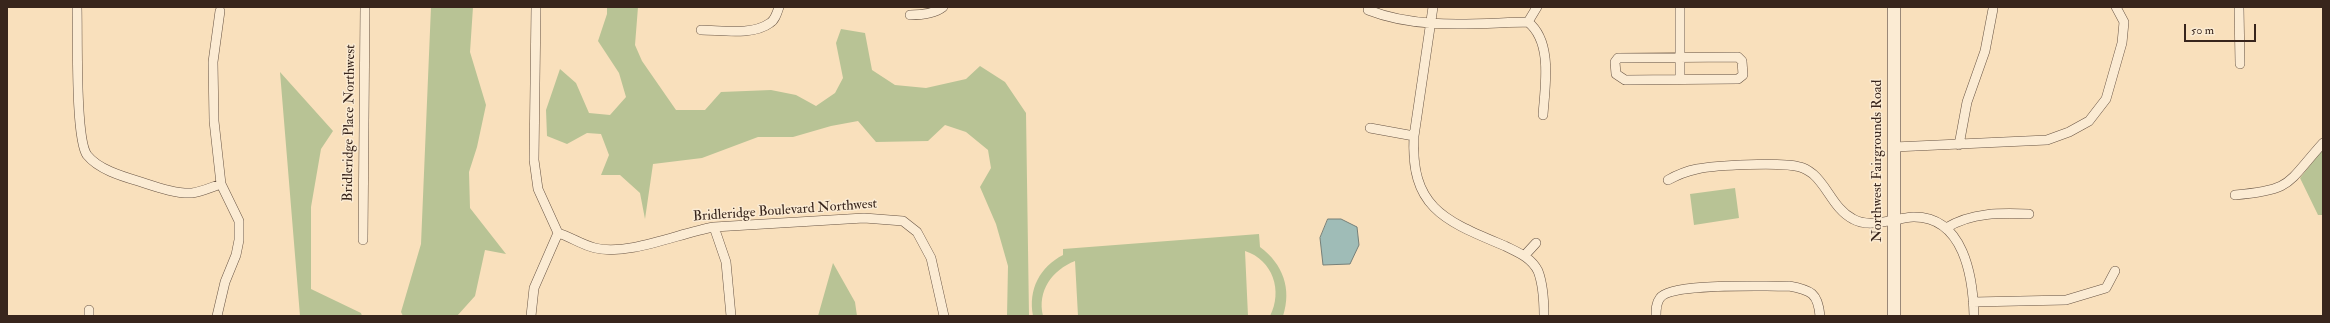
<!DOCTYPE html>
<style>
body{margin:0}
#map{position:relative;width:2330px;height:323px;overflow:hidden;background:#f9e0bc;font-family:"IM FELL Double Pica",serif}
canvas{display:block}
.frame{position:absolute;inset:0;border:8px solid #38251c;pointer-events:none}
.scale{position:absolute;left:2184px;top:24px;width:72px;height:18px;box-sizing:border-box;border:2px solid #38251c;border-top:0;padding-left:5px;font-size:12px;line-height:14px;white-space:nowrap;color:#38251c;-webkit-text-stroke:3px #fbebd3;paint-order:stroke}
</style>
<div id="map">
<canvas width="2330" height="323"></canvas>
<div class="frame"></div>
<div class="scale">50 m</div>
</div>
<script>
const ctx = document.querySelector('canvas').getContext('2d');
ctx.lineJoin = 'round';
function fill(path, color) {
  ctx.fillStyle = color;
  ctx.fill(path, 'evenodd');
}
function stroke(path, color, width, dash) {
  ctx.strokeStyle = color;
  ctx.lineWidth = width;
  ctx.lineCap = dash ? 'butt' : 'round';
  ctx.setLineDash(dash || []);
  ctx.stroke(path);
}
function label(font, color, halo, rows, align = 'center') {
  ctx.font = font + ' "IM FELL Double Pica",serif';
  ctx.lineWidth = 3;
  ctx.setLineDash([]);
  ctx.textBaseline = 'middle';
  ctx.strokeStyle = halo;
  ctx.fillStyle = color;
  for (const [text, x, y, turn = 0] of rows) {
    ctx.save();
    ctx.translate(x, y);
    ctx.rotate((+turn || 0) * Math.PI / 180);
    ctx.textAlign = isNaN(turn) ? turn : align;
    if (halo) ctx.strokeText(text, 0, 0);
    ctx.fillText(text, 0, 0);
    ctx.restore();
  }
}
fill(new Path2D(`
 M431,7H473L470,52L486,105L477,147L469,172L470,208L506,254L485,250L475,296L457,316H403L401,312L421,244Z
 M607,7H638L635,45L642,61L676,110H705L721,92L771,90L796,95L816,106L835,93L843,78L836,43L841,29L865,33L872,70L895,85L926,88L966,79L980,66L1005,82L1026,113L1029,316H1007L1008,266L996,224L980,187L991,168L988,150L966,132L945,125L928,141L876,142L858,121L831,126L793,137H758L702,158L653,164L645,219L640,193L620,175H601L609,155L601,134L587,133L567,144L547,136L546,110L560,69L576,83L589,113L610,115L626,97L619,73L598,41L607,14Z
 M280,72L333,131L321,149L311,207V289L361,313L362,316H300Z
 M2323,149V215H2318L2300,178Z
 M1735,188L1739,218L1694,225L1690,194Z
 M1259,234L1260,247C1283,264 1292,289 1283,316H1270C1283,291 1273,260 1245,251L1248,316H1078L1075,261C1052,270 1037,291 1043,316H1033C1028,289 1040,267 1063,255V249Z
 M833,263L855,302L857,316H818Z`), '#b8c395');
const water = new Path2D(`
 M1328,219H1341L1357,227L1359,245L1350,264L1323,265L1320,238Z`);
fill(water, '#9fbcb7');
stroke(water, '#768079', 1);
const minor = new Path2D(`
 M77,7C78,34 75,138 87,155C98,169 121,176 138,181C154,186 175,194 192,193C201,192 212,187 221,184
 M536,7L534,160L538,189L558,233C571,237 582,245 595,248C629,256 679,233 714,227L864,218L903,221L917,232L931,258L944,316
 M1433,7L1414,136C1410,209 1446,221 1505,246C1517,252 1531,257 1538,271C1543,284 1544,302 1544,316
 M2239,7L2240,64
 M1368,10C1419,30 1475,23 1528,22C1553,42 1545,86 1543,115
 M910,15C921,15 934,14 943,7
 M1528,22L1537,7
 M701,30C721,30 752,36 770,23C775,20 777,13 779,7
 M1738,57L1742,61L1743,75L1738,79L1625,80L1616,74L1615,62L1618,58Z
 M1680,79V7
 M1370,128L1414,136
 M1959,145L1967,102L1985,51L1993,9
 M1894,147L2047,140L2069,132L2089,121L2106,99L2122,43L2124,22L2116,7
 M1668,180C1677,175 1687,171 1697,169C1716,165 1781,162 1800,167C1805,168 1809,171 1813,174C1828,187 1834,209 1853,219C1870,229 1895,218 1913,217C1964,216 1973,277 1974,316
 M2235,195C2293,190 2286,184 2323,143
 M714,227L726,262L731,316
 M1946,228C1972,212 2001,213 2029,214
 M363,240L365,7
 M1525,255L1536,243
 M1973,302L2066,300L2106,288L2115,271
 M89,316V310
 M217,316L225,282L236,255L239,240V221L221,184L214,121L213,62L220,11
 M531,316L534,288L558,233
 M1656,316C1656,310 1656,303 1660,298C1671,282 1767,287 1789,286C1811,290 1818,293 1820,316`);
const secondary = new Path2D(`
 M1894,7V316`);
stroke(minor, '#685444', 10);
stroke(secondary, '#38251c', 14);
stroke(minor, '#fbebd3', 9);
stroke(secondary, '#fbebd3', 13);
label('14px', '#38251c', '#fbebd3', [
 ["Bridleridge Place Northwest",350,123,-89],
 ["Northwest Fairgrounds Road",1878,161,-90],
 ["Bridleridge Boulevard Northwest",785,211,-4]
]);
</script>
